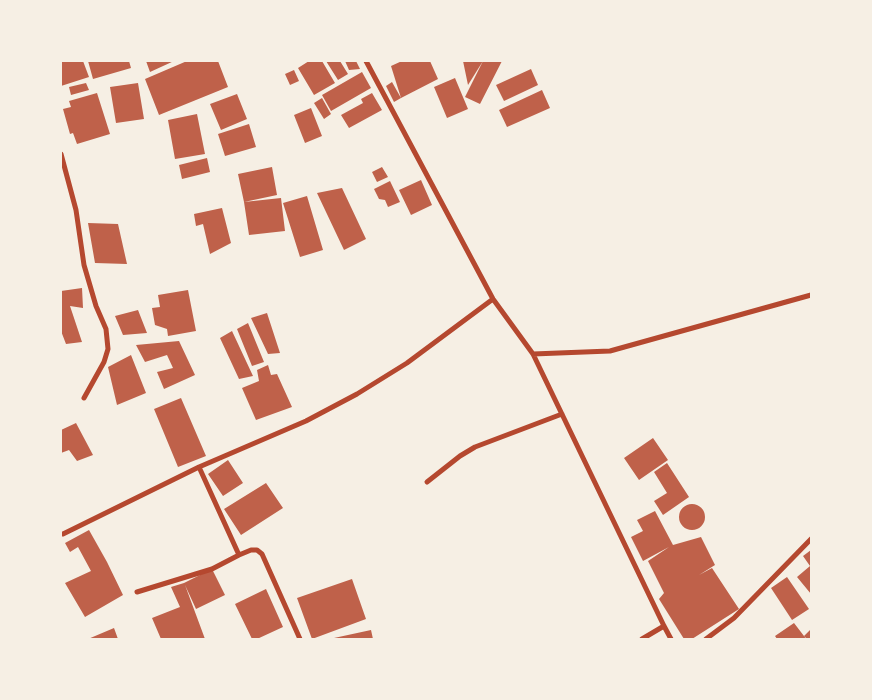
<!DOCTYPE html>
<style>
body{margin:0}
#map{position:relative;width:872px;height:700px;overflow:hidden;background:#f6efe4;font-family:"PT Sans",sans-serif}
canvas{display:block}
.frame{position:absolute;inset:0;border:62px solid #f6efe4;pointer-events:none}
</style>
<div id="map">
<canvas width="872" height="700"></canvas>
<div class="frame"></div>
</div>
<script>
const ctx = document.querySelector('canvas').getContext('2d');
ctx.lineJoin = 'round';
function fill(path, color) {
  ctx.fillStyle = color;
  ctx.fill(path, 'evenodd');
}
function stroke(path, color, width, dash) {
  ctx.strokeStyle = color;
  ctx.lineWidth = width;
  ctx.lineCap = dash ? 'butt' : 'round';
  ctx.setLineDash(dash || []);
  ctx.stroke(path);
}
fill(new Path2D(`
 M61,61H83L89,77L61,86Z
 M88,61H129L131,68L93,79Z
 M146,61H174L150,72Z
 M187,61H218L228,87L159,115L145,79Z
 M309,61H322L335,83L314,95L298,68Z
 M326,61H340L348,74L338,80Z
 M345,61H356L360,69L349,70Z
 M402,61H430L438,79L401,98L391,66Z
 M463,61H483L468,85Z
 M483,61H502L480,104L465,97Z
 M531,69L538,85L504,101L496,85Z
 M294,70L299,81L290,85L285,74Z
 M362,72L371,88L331,111L322,95Z
 M455,78L468,109L447,118L434,87Z
 M392,82L401,98L394,102L386,86Z
 M86,83L89,90L71,95L69,87Z
 M138,83L144,119L116,123L110,87Z
 M542,90L550,108L507,127L499,110Z
 M97,93L110,134L77,144L73,133L70,134L63,109L71,107L69,101Z
 M372,93L382,110L349,128L341,115L363,103L361,99Z
 M237,94L247,119L221,130L210,104Z
 M322,98L331,114L324,119L314,103Z
 M311,108L322,136L305,143L294,115Z
 M197,114L205,154L175,159L168,120Z
 M249,124L256,147L225,156L218,134Z
 M207,158L210,172L182,179L179,165Z
 M272,167L277,195L244,202L281,198L285,231L249,235L244,202L238,174Z
 M382,167L388,177L377,182L372,172Z
 M421,180L432,205L411,215L399,190Z
 M390,181L400,202L388,207L385,200L379,199L374,189Z
 M342,188L366,239L344,250L317,193Z
 M307,196L323,250L300,257L283,203Z
 M222,208L231,243L210,254L203,224L196,226L194,214Z
 M88,223L118,224L127,264L95,263Z
 M82,288L83,308L70,306L82,342L66,344L61,331V291Z
 M188,290L196,331L168,336L167,329L155,325L152,308L160,307L158,295Z
 M138,310L147,333L123,335L115,316Z
 M267,313L280,353L268,354L251,318Z
 M248,323L264,362L252,366L237,329Z
 M232,331L253,376L239,379L220,338Z
 M179,341L195,375L164,389L157,372L173,368L167,355L145,362L136,345Z
 M131,355L146,393L117,405L108,367Z
 M268,365L271,375L277,374L292,407L256,420L242,388L259,381L257,370Z
 M181,398L206,456L178,467L154,409Z
 M76,423L93,455L77,461L69,450L61,453V430Z
 M653,438L668,460L639,480L624,458Z
 M228,460L243,483L223,496L208,474Z
 M667,463L689,497L663,515L654,501L667,493L654,472Z
 M266,483L283,508L241,535L224,509Z
 M679 517a13 13 0 1 1 26 0a13 13 0 1 1-26 0Z
 M655,511L673,545L701,537L715,565L699,575L712,568L739,609L692,639H684L659,599L664,593L648,561L669,547L643,561L631,537L643,531L637,520Z
 M89,530L107,562L123,595L85,617L65,583L91,571L78,547L70,552L65,543Z
 M811,550V594L797,577L810,566L803,556Z
 M212,569L225,595L196,609L185,585L205,639H161L152,618L180,607L171,587L184,583Z
 M787,577L809,609L792,620L771,588Z
 M352,579L366,619L312,639L297,598Z
 M266,589L283,627L257,639H252L235,604Z
 M794,623L804,636L811,629V639H807L804,636L806,639H777L775,636Z
 M114,628L118,639H88Z
 M371,630L373,639H334V638Z`), '#bf614a');
stroke(new Path2D(`
 M366,61L493,299L533,354L664,626L671,639
 M61,154L76,210L84,265L96,306L106,329L108,349L104,362L84,398
 M533,354L610,351L811,295
 M199,467L239,555
 M427,482L460,456L475,447L562,414
 M61,534H63L199,467L306,421L357,394L407,363L493,299
 M137,592L212,569L239,555L251,550H257L262,554L300,639
 M642,639L664,626
 M706,639L734,618L811,539`), '#b5482f', 5);
</script>
